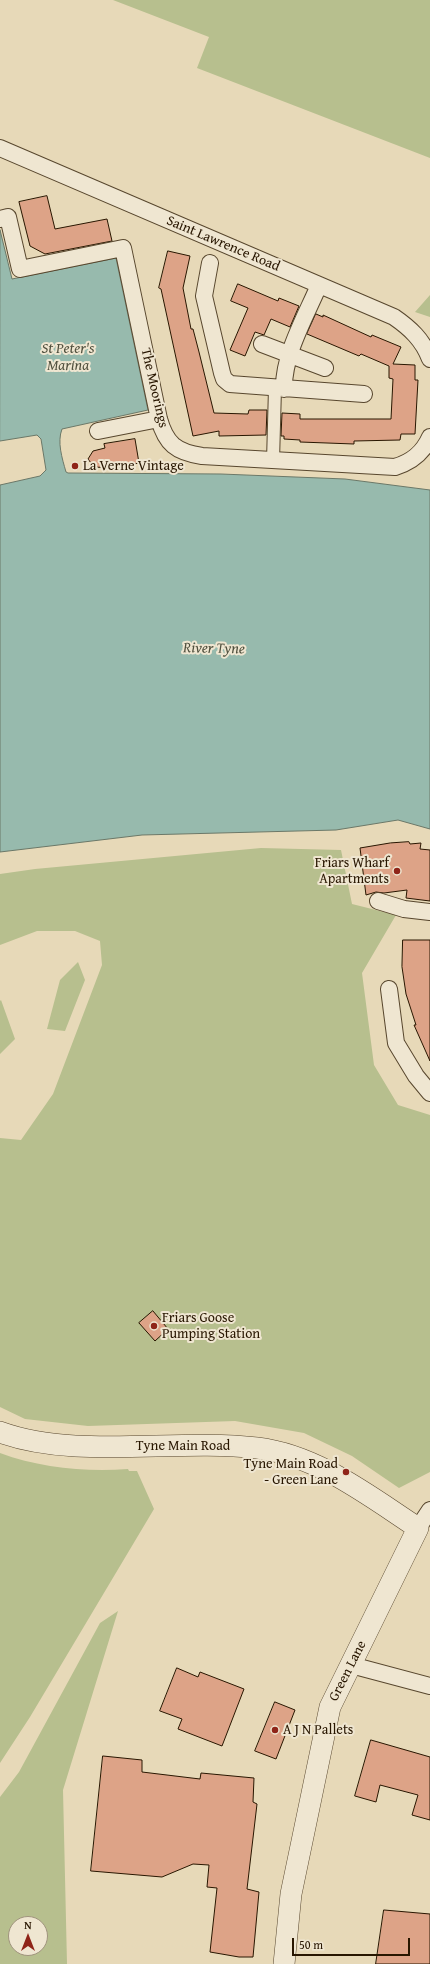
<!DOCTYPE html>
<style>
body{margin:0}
#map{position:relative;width:430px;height:1964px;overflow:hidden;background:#e7d9b8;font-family:"Gentium Book Plus",serif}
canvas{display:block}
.north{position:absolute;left:8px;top:1916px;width:40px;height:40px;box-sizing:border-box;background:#efe6d1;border:1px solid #9f937d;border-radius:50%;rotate:0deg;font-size:11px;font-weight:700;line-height:16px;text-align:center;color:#281600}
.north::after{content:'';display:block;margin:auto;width:14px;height:18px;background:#8f2418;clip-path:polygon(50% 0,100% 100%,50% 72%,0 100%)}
.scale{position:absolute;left:292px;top:1938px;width:118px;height:18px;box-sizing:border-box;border:2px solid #281600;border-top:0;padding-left:5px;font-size:12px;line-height:14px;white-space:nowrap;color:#281600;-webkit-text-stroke:3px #efe6d1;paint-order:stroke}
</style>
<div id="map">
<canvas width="430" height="1964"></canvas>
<div class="north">N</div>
<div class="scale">50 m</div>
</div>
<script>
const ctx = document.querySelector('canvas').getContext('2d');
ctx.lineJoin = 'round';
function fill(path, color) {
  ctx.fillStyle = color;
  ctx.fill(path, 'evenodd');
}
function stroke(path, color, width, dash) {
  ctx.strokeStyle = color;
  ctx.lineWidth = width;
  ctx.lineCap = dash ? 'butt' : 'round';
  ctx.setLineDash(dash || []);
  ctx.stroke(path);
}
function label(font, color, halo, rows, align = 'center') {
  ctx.font = font + ' "Gentium Book Plus",serif';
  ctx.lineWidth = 4;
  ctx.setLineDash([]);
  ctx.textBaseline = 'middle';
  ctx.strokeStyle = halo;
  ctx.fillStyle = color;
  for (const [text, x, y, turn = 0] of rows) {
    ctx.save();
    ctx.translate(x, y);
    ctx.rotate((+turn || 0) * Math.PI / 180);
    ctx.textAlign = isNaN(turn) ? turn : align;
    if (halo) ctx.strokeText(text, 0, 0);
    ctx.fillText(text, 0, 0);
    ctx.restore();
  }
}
fill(new Path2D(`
 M113,0H430V158L197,68L209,37Z
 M430,295V317L415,312Z
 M261,848L341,850L352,904L396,915L362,973L374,1065L398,1105L430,1115V1472L399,1488L352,1456L304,1433L235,1421L88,1426L25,1419L0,1407V1138L21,1140L53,1094L102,965L100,941L75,931H37L0,945V874L35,869Z
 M78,962L85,980L65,1031L47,1029L60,980Z
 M1,1000L15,1039L0,1054V1001Z
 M0,1453C40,1468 86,1472 128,1469L129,1471H137L154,1509L30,1717L0,1763Z
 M118,1611L63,1790L67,1964H0V1797L19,1772L100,1623ZM16,1924H40V1948H16Z`), '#b7bf8e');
const water = new Path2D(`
 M0,230L12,279L116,258L148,410L62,429C57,442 62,458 66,472L68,473L221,474L345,479L430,490V829L398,820L336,830L142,835L0,852V485L40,476L46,470L41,439L37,435L0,441Z`);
fill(water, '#97baad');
stroke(water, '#6b7868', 1);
const building = new Path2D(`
 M47,196L55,229L107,219L112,241L45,254L30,246L19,202Z
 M168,251L190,256L183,288L191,329H193L199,352L214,413L248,414L249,410H267L266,435L219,436V431L193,436L161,289L159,288Z
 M238,284L278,301L279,298L299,306L290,327L271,319L264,335L255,332L245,356L230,350L248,308L231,301Z
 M316,314L323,317V315L371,337L372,335L401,347L393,364L415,365V380H418L415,434H401L400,440L354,441V444L300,442V440L284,439V436H281L282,413L300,414V419H391L393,379L389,378V366L361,354L359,356L307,334Z
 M135,439L139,463L113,468L94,467L88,459L93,451L105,448L104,444Z
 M409,842L410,844L421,843L420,849L430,850V901L406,898L407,890L384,893L376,892L366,895L360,848L390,843Z
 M403,940H430V1061L414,1025H416L406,994L402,967Z
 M153,1311L168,1329L155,1341L139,1323Z
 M177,1668L198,1677L200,1672L244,1689L222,1746L178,1729L182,1719L160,1711Z
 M275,1702L295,1710L276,1759L255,1751Z
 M371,1740L430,1757V1820L412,1815L418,1795L380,1785L376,1802L355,1796Z
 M103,1756L142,1760V1772L200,1779L201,1773L254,1778L253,1802L257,1804L247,1889L259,1892L253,1957H239L210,1952L217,1888L207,1887L209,1865L193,1864L162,1877L91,1871Z
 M384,1910L430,1914V1964H376Z`);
fill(building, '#dda387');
stroke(building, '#281600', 1);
const pedestrian = new Path2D(`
 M273,461L275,388`);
const minor = new Path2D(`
 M0,148L394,317C410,328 423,340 430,359
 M0,219L8,217L20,269L123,248L159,419C166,444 176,452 202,456L395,467C412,462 423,453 430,437
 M210,263L204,296L222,373L224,379L230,384L364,394
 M262,344L325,368
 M284,389C283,355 306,316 319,285
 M98,431L159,419
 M378,901L404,909L430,912
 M389,989L396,1043L416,1076L430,1093
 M418,1528L430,1510
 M351,1665L430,1686`);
const tertiary = new Path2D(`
 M0,1432C77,1460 175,1438 257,1448C317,1455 369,1496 418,1528L330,1707L291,1894L284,1964`);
stroke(pedestrian, '#58472e', 14);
stroke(minor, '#58472e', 18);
stroke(tertiary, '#58472e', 22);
stroke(pedestrian, '#efe6d1', 12);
stroke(minor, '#efe6d1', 16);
stroke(tertiary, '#efe6d1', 21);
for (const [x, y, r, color] of [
 [75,466,4,"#8f2418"],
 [397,871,4,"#8f2418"],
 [154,1326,4,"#8f2418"],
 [346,1472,4,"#8f2418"],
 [275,1730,4,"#8f2418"]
]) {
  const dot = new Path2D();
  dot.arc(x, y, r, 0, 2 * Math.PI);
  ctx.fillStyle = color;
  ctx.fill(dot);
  stroke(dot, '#efe6d1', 1.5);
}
label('14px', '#281600', '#efe6d1', [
 ["Saint Lawrence Road",223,244,23],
 ["The Moorings",154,388,77],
 ["Tyne Main Road",183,1446],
 ["Green Lane",348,1671,-63]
]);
label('14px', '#281600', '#efe6d1', [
 ["La Verne Vintage",83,466],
 ["Friars Wharf",389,863,"right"],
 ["Apartments",389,879,"right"],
 ["Friars Goose",162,1318],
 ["Pumping Station",162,1334],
 ["Tyne Main Road",338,1464,"right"],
 ["- Green Lane",338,1480,"right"],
 ["A J N Pallets",283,1730]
], 'left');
label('italic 15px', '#4f4f3d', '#efe6d1', [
 ["St Peter's",68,349],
 ["Marina",68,366],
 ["River Tyne",214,649,1]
]);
</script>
